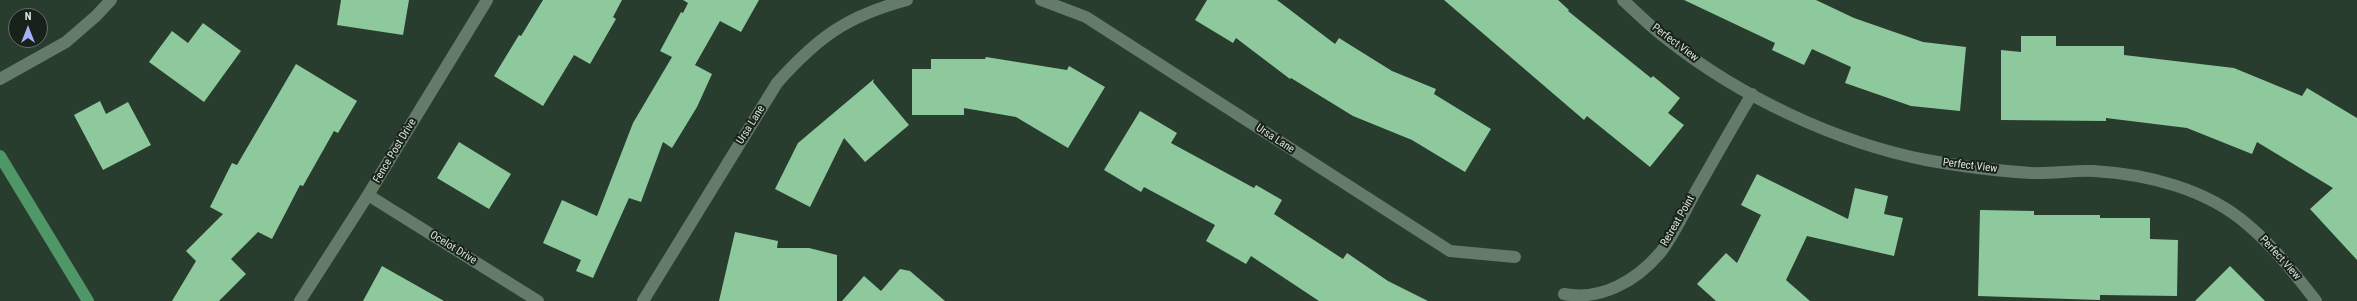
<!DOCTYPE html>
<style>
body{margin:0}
#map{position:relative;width:2357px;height:301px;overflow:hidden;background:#283d2d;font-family:"Roboto Condensed",sans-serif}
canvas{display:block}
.north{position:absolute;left:8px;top:8px;width:40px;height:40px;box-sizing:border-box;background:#18211a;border:1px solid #646f66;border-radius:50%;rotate:0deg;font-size:11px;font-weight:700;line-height:16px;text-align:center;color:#d7e3d9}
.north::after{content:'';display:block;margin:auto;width:14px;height:18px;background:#a5b1fc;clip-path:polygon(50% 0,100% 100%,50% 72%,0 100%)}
</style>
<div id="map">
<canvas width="2357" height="301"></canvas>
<div class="north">N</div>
</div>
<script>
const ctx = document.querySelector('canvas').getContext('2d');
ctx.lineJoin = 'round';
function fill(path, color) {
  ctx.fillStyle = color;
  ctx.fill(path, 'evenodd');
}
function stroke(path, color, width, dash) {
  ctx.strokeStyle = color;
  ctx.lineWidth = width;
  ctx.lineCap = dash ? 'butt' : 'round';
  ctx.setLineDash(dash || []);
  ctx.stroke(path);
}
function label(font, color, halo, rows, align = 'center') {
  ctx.font = font + ' "Roboto Condensed",sans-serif';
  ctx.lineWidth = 4;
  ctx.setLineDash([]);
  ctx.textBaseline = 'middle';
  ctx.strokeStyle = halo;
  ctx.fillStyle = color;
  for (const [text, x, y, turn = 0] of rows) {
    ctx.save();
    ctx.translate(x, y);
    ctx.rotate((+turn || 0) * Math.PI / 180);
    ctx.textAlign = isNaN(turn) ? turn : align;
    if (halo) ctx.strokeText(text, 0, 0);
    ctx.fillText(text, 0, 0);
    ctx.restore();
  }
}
fill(new Path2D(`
 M341,0H409L403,35L337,25Z
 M543,0H622L613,17L616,19L590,64L574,55L543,106L494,76L519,35L521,36Z
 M683,0H759L741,32L720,21L695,65L712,74L697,107L672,148L663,142L641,202L629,198L593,278L576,271L581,260L543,243L562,200L597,216L633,123L672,57L660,51L681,12L683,13L688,3Z
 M1207,0H1277L1335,44L1339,38L1392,71L1436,89L1434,94L1491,129L1465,172L1412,140L1353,116L1291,78L1290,79L1236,38L1233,43L1195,20Z
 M1444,0H1558L1569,10L1568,11L1651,78L1653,76L1680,98L1668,113L1684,125L1650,167L1587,116L1584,120Z
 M1684,0H1816L1854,18L1923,42L1966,47L1960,111L1911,106L1845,83L1851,67L1812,49L1804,65L1772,50L1775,43Z
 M203,23L241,51L204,102L149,62L172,31L188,43Z
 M2021,36H2056V46H2124V55L2234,68L2302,96L2307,88L2357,118V260L2310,209L2333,188L2257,142L2252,154L2187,128L2106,118V121L2001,120V50L2021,52Z
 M986,57L1067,70L1069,66L1105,87L1068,148L1016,117L964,108V115H912V69H931V59H985Z
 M296,64L357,101L338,133L334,131L303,186L300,185L272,239L258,232L231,259L246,274L219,301H172L196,261L186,251L223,214L210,207L232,163L237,165Z
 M874,79L873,82L909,125L865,162L844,138L810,207L775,189L798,143Z
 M100,101L106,114L128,102L151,145L103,170L74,115Z
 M1140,111L1177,133L1171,143L1254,188L1256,185L1282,200L1274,214L1343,259L1347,253L1388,281L1428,301H1319L1251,256L1246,264L1206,241L1215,225L1144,187L1141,192L1104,170Z
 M459,142L511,174L489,209L437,178Z
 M1757,174L1848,219L1855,188L1888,196L1884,214L1903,218L1894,256L1807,236L1786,280L1810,301H1716L1697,284L1726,253L1737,263L1761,215L1741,205Z
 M1980,210L2034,211V215H2100V218H2150V239L2178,240L2177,296L2100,295V300L1978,296Z
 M735,232L778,241L777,248H809L837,255V301H719Z
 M382,266L444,301H363Z
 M2230,266L2265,301H2195Z
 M900,269L910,271L945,301H842L864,276L881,291Z`), '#8dc99d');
stroke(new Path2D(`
 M1041,0L1086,17L1450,251L1515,257
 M1623,0C1637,13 1651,27 1667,39C1739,96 1835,142 1926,160C1960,166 1996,171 2031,173C2052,174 2073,170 2094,171C2147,174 2207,189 2248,225C2274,247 2295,274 2316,301
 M0,79L66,42L96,16L111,0
 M368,195L538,301
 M1564,294C1601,301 1636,281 1660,253C1674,236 1688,204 1700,184C1717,154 1734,124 1752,94
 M300,301L368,195L487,0
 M643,301L777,83C818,37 847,16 907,0`), '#647b69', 12);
stroke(new Path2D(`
 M0,156L88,301`), '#509768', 12);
label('11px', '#d7e3d9', '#18211a', [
 ["Perfect View",1675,43,37],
 ["Ursa Lane",751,125,-58],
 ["Ursa Lane",1275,139,33],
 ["Fence Post Drive",395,151,-59],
 ["Perfect View",1970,166,7],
 ["Retreat Point",1678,221,-60],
 ["Ocelot Drive",453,248,32],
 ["Perfect View",2280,258,48]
]);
</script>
